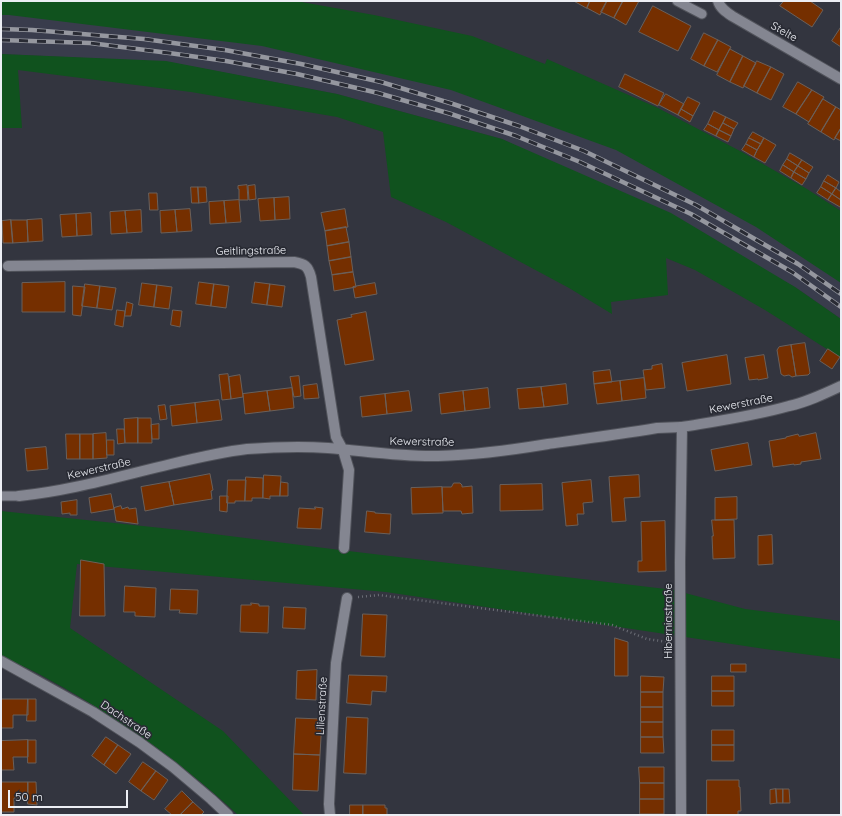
<!DOCTYPE html>
<meta charset="utf-8">
<style>
body{margin:0}
#map{position:relative;width:842px;height:816px;overflow:hidden;background:#33353f;font-family:Quicksand,sans-serif}
canvas{display:block}
.frame{position:absolute;inset:0;border:2px solid #eceef4;pointer-events:none}
.scale{position:absolute;left:8px;top:790px;width:120px;height:18px;box-sizing:border-box;border:2px solid #eceef4;border-top:0;padding-left:5px;font-size:12px;line-height:14px;white-space:nowrap;color:#eceef4;-webkit-text-stroke:3px #292b34;paint-order:stroke}
</style>
<div id="map">
<canvas width="842" height="816"></canvas>
<div class="frame"></div>
<div class="scale">50 m</div>
</div>
<script>
const ctx = document.querySelector('canvas').getContext('2d');
ctx.lineJoin = 'round';
function fill(path, color) {
  ctx.fillStyle = color;
  ctx.fill(path, 'evenodd');
}
function stroke(path, color, width, dash) {
  ctx.strokeStyle = color;
  ctx.lineWidth = width;
  ctx.lineCap = dash ? 'butt' : 'round';
  ctx.setLineDash(dash || []);
  ctx.stroke(path);
}
function label(font, color, halo, rows, align = 'center') {
  ctx.font = font + ' Quicksand,sans-serif';
  ctx.lineWidth = 3.5;
  ctx.setLineDash([]);
  ctx.textBaseline = 'middle';
  ctx.strokeStyle = halo;
  ctx.fillStyle = color;
  for (const [text, x, y, turn = 0] of rows) {
    ctx.save();
    ctx.translate(x, y);
    ctx.rotate((+turn || 0) * Math.PI / 180);
    ctx.textAlign = isNaN(turn) ? turn : align;
    if (halo) ctx.strokeText(text, 0, 0);
    ctx.fillText(text, 0, 0);
    ctx.restore();
  }
}
fill(new Path2D(`
 M191,8L446,52L841,247V319L795,287L502,139L337,94L168,62L1,54V15Z`), '#393c4c');
fill(new Path2D(`
 M1,1H296L374,15L472,36L545,64L547,59L658,108L742,152L807,189L841,211V283L756,227L616,150L451,90L262,46L9,15H1Z
 M1,54L166,61L337,94L502,139L671,213L795,287L841,319V358L765,310L695,270L666,258L668,295L611,302L612,314L569,288L446,222L391,197L383,132L337,117L191,92L18,70L22,128H1Z
 M1,511L190,531L340,550L674,590L745,609L841,621V659L765,649L386,592L77,564L70,628L223,731L304,815H238C178,759 110,712 37,673C26,667 13,662 1,657Z`), '#10521e');
const building = new Path2D(`
 M574,1H590L587,8Z
 M590,1H607L600,15L587,8Z
 M607,1H623L614,18L601,12Z
 M623,1H639L626,25L614,18Z
 M784,1H810L823,10L812,27L780,6Z
 M653,6L691,26L678,51L639,32Z
 M841,27V47L832,41Z
 M704,33L718,40L704,66L691,59Z
 M718,40L731,47L717,72L704,66Z
 M730,49L743,56L730,82L717,75Z
 M743,56L756,63L743,88L730,82Z
 M757,61L771,67L757,93L744,86Z
 M771,67L784,74L771,100L757,93Z
 M625,74L664,93L658,106L619,87Z
 M798,82L812,90L796,114L783,107Z
 M812,90L824,97L809,122L796,114Z
 M666,94L684,104L678,115L659,105Z
 M688,97L700,103L693,116L681,109Z
 M823,99L836,107L821,132L808,124Z
 M836,107L841,110V128L834,140L821,132Z
 M681,109L693,116L690,122L678,115Z
 M714,111L726,117L719,130L708,124Z
 M726,117L738,123L734,129L723,123Z
 M723,123L734,129L731,136L719,130Z
 M708,124L719,130L716,136L704,130Z
 M841,128V141L835,138Z
 M719,130L731,136L728,142L716,136Z
 M753,132L764,138L761,144L749,138Z
 M749,138L761,144L757,150L746,144Z
 M764,138L776,145L765,163L754,157Z
 M746,144L757,150L754,157L742,150Z
 M790,153L802,160L798,166L787,159Z
 M787,159L798,166L794,172L783,165Z
 M802,160L813,167L809,173L798,166Z
 M783,165L794,172L791,178L780,171Z
 M798,166L809,173L806,179L794,172Z
 M794,172L806,179L802,185L791,178Z
 M828,175L839,182L836,188L824,181Z
 M824,181L836,188L832,194L821,187Z
 M247,185L248,200H239V189H238V186Z
 M255,185L256,199L249,200L248,186Z
 M191,187H198L199,203H192Z
 M198,187H206L207,202L199,203Z
 M821,187L832,194L828,200L817,193Z
 M836,188L841,192V200L832,194Z
 M149,193H157L158,210H150Z
 M832,194L841,200V205L840,207L828,200Z
 M289,197L290,219L275,220L274,198Z
 M274,198L275,220L260,221L258,199Z
 M239,200L241,222L226,223L224,201Z
 M224,201L226,223L210,224L209,202Z
 M190,209L192,231L177,232L175,210Z
 M345,209L348,227L325,231L321,213Z
 M141,210L142,232L127,233L125,211Z
 M175,210L177,232L161,233L160,211Z
 M125,211L127,233L111,234L110,212Z
 M91,213L92,235L77,236L76,214Z
 M76,214L77,236L62,237L60,215Z
 M42,219L43,241L28,242L27,220Z
 M11,220L13,243H3L2,221Z
 M11,220H27L28,242L13,243Z
 M346,227L349,242L327,246L325,231Z
 M349,242L351,257L329,261L327,246Z
 M351,257L353,272L332,275L329,261Z
 M353,272L356,287L334,291L332,275Z
 M65,282V312H22V283Z
 M199,282L214,284L211,306L196,304Z
 M255,282L270,284L267,305L252,303Z
 M142,283L157,285L154,307L139,305Z
 M375,283L377,294L355,298L353,287Z
 M85,284L100,286L97,308L82,306Z
 M214,284L229,286L226,308L211,306Z
 M270,284L285,286L282,307L267,305Z
 M157,285L172,287L169,309L154,307Z
 M73,286L85,287L81,316L73,315Z
 M100,286L116,288L112,310L97,308Z
 M127,302L133,304L131,316H125Z
 M117,310L125,311L123,327L115,325Z
 M173,310L182,311L180,327L171,325Z
 M366,312L374,360L345,365L337,320L352,317L351,315Z
 M805,343L810,373L808,375L796,376L791,345Z
 M791,345L796,376L792,377L789,375L784,376L781,374L777,350L779,347Z
 M828,349L840,357L832,369L820,361Z
 M727,355L731,384L687,391L682,363Z
 M764,355L768,378L758,380V379L749,380L745,358Z
 M662,364L665,388L646,390L643,370L652,369V366Z
 M610,370L612,382L594,384L593,372Z
 M228,374L231,399L222,400L219,375Z
 M240,375L243,397L231,399L229,377Z
 M299,376L301,396L294,397L290,377Z
 M644,378L646,398L622,401L620,381Z
 M620,381L622,401L597,404L594,384Z
 M317,384L319,398L304,399L303,386Z
 M566,384L568,404L544,407L541,387Z
 M541,387L544,407L519,409L517,389Z
 M292,388L294,408L270,411L267,391Z
 M488,388L490,408L465,411L463,391Z
 M267,391L270,411L245,414L243,394Z
 M409,391L412,411L387,414L385,394Z
 M463,391L465,411L441,414L439,394Z
 M385,394L387,414L362,417L360,397Z
 M219,400L222,420L197,423L195,403Z
 M195,403L197,423L172,426L170,406Z
 M165,405L167,419L160,420L158,406Z
 M138,418H151L152,443H138Z
 M138,418V443H125L124,419Z
 M159,424V439H152L151,425Z
 M117,429H124L125,443L118,444Z
 M106,433L107,458L93,459V434Z
 M816,433L821,459L801,462V464L794,465V464L773,467L769,441L786,438V437L798,434L799,436Z
 M66,434H80V459H67Z
 M80,434H93V459H80Z
 M107,440H114V455H107Z
 M748,443L752,465L715,471L711,450Z
 M46,447L48,469L27,471L25,449Z
 M210,474L213,490L211,491L212,499L174,505L169,482Z
 M264,475L281,476L280,496H270V499L263,498Z
 M639,475L640,497L624,498L626,521L612,522L609,477Z
 M246,477L263,478V498H252V501H245Z
 M228,480H246L245,501H235V503H227Z
 M591,480L593,502L583,503L584,514H577L578,525L566,526L562,483Z
 M169,482L174,505L145,511L141,487Z
 M281,482L288,483V496H280Z
 M454,483H460L462,485V487L472,486L473,513L462,514L461,511H443L442,487H451Z
 M542,484L543,510L500,511V485Z
 M442,487L443,513L412,514L411,488Z
 M111,494L114,509L91,513L89,498Z
 M220,496H228L227,512L220,511Z
 M737,497V519L715,520V498Z
 M77,500V515H70V513L62,514L61,502L68,501Z
 M121,506L122,509L128,507L129,509L136,508L138,524L116,521L114,508Z
 M315,507L323,508L321,529L297,528L299,508L315,509Z
 M367,511L375,512V513L391,514L390,534L365,532Z
 M712,520H734L735,558L713,559L712,536H713Z
 M665,521L666,571L638,572V561H642L641,522Z
 M772,535L773,564L758,565V536Z
 M81,560L104,564L105,616H80Z
 M125,586L156,588L155,617L135,616V612H124Z
 M171,589L198,590L197,614L179,613L180,610H170Z
 M251,603L259,604V606H269L268,633L240,632L241,605H251Z
 M284,607L306,608L305,629L283,628Z
 M363,614L387,615L385,657L361,656Z
 M615,638L628,642V676H615Z
 M731,664H746V672H731Z
 M317,670L316,700L296,699L297,671Z
 M349,675L387,676L386,692L372,691L371,705L347,703Z
 M641,676L664,677L663,692H641Z
 M712,676H734V691H712Z
 M712,691H734V706H712Z
 M641,692H663V707H641Z
 M1,699H28V715H13V728H1Z
 M28,699H36V721H27Z
 M641,707H663V722H641Z
 M347,717L368,718L366,774L344,773Z
 M296,718L322,719L320,755L294,754Z
 M641,722H663V737H641Z
 M712,730H734V745H712Z
 M106,737L118,745L104,765L92,756Z
 M641,737H663L664,753H641Z
 M28,740V757H13L14,770H1V741Z
 M28,740H36V763H28Z
 M118,745L131,754L116,774L104,765Z
 M712,745H734V761H712Z
 M294,754L320,755L318,791L293,790Z
 M143,762L156,771L141,791L129,782Z
 M639,767H664V783H640Z
 M156,771L168,780L154,800L141,791Z
 M707,780H739V787H740L741,811H738V815H707Z
 M1,782H28V798H14V812H1Z
 M28,782H36L37,805L28,804Z
 M640,783H664V799H640Z
 M776,789L777,803L770,804V790Z
 M776,789H783V803H777Z
 M783,789H789L790,803H783Z
 M182,791L193,802L180,815H172L165,809Z
 M640,799H664V814H640Z
 M193,802L204,812L201,815H180Z
 M350,805H363V815H350Z
 M363,805H385V808H387V815H363Z`);
fill(building, '#752f00');
stroke(building, '#6b605a', 1);
const service = new Path2D(`
 M677,1L702,14
 M1,496H19`);
const minor = new Path2D(`
 M718,1C720,8 726,12 732,16L841,79
 M8,266L294,262C305,264 308,266 311,277L336,437L343,450L349,470L344,548
 M19,496C70,491 120,476 171,464C196,458 221,452 247,449C274,447 302,446 328,448C365,451 402,457 438,456C475,455 512,450 548,444C584,439 621,434 657,428L682,427
 M1,661L93,712L139,742L173,767L211,799L228,815
 M330,815L329,804L336,663L347,598`);
const tertiary = new Path2D(`
 M681,815L680,562L682,427C718,421 754,416 789,406C807,402 824,394 841,386`);
stroke(service, '#51535b', 11);
stroke(minor, '#51535b', 12);
stroke(tertiary, '#51535b', 12);
stroke(new Path2D(`
 M358,597L379,595L612,625L647,639L668,642`), '#6c6e77', 2.5, [1, 3]);
stroke(service, '#848691', 9);
stroke(minor, '#848691', 10);
stroke(tertiary, '#848691', 10);
const rail = new Path2D(`
 M1,29L32,30L144,39L225,50L301,64L381,82L453,104L519,126L584,151L696,205L798,264L841,294
 M1,40L90,43L169,53L226,61L297,74L378,93L451,114L516,136L580,162L691,214L792,272L841,307`);
stroke(rail, '#95979f', 4.5);
stroke(rail, '#292b34', 3, [9]);
label('11px', '#eceef4', '#292b34', [
 ["Stelte",784,32,30],
 ["Geitlingstraße",251,251,-1],
 ["Kewerstraße",741,404,-11],
 ["Kewerstraße",422,442,1],
 ["Kewerstraße",99,469,-13],
 ["Hiberniastraße",669,621,-90],
 ["Lilienstraße",322,706,-87],
 ["Dachstraße",126,720,34]
]);
</script>
